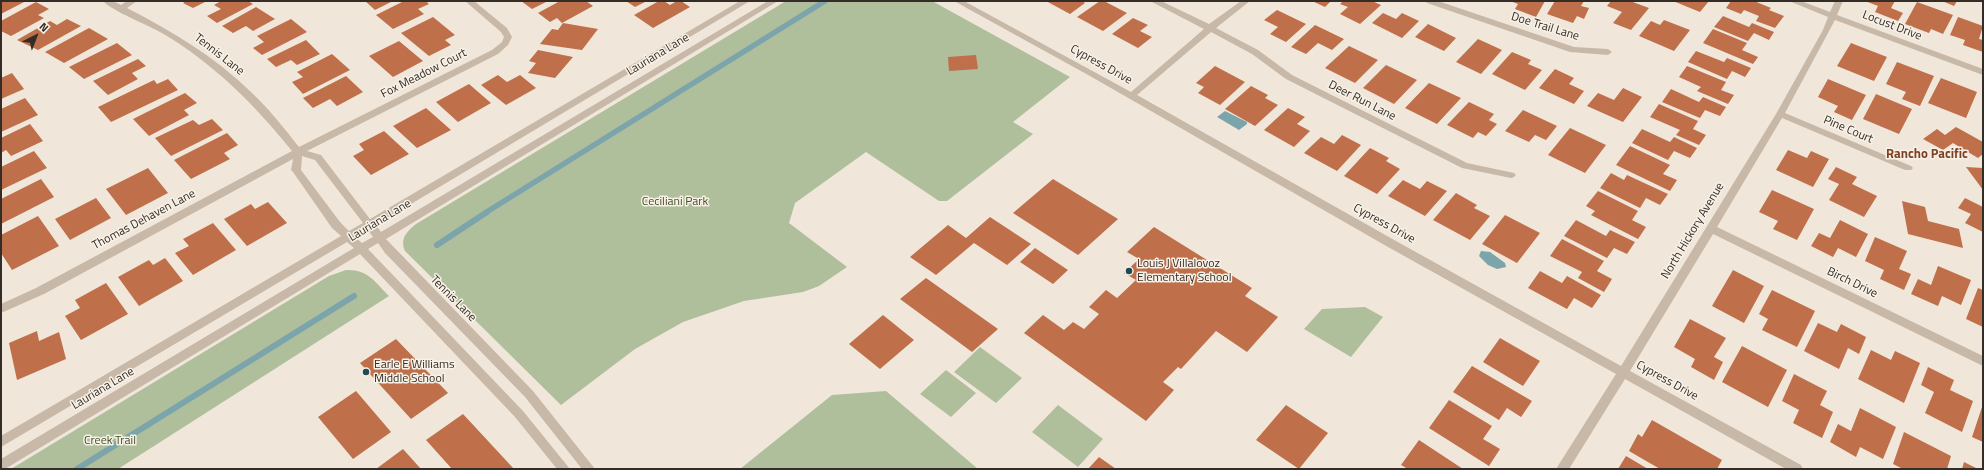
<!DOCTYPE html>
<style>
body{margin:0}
#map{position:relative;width:1984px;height:470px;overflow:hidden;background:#f0e7da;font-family:"Titillium Web",sans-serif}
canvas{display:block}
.frame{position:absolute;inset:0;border:2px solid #342c27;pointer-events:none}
.north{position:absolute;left:16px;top:16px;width:40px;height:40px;-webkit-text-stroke:3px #f8f1e6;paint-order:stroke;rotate:42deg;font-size:11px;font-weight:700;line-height:16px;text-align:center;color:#342c27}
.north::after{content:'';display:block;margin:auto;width:14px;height:18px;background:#342c27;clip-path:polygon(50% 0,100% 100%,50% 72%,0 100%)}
</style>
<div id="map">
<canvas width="1984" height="470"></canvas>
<div class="frame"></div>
<div class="north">N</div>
</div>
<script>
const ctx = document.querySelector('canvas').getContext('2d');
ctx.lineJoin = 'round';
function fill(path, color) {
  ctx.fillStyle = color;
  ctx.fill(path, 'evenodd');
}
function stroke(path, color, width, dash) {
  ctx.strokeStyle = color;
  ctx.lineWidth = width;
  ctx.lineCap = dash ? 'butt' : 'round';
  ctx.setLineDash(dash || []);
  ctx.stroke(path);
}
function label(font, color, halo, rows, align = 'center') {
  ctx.font = font + ' "Titillium Web",sans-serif';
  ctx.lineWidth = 3;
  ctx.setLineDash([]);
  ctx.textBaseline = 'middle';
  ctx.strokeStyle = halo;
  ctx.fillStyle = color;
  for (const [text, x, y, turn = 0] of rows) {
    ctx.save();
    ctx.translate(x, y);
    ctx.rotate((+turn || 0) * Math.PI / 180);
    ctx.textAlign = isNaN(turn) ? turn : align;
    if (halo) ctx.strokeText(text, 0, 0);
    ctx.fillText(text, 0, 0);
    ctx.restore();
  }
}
fill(new Path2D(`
 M786,1H932L1070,77L1013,122L1033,134L947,201H939L866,152L795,203L789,223L847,267L819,286L803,292L744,301L683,322L635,349L561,405L405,251C400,239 406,232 416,224Z
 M346,270C368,269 375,282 389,296L118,469H11L329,276Z
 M1365,307L1383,317L1351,357L1304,329L1322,309Z
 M980,347L1022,378L996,403L954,372Z
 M946,370L976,393L951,417L920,394Z
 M886,391L978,469H740L832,395Z
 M1058,405L1103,439L1078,467L1032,432Z`), '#afbe9b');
fill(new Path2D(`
 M1225,111L1247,122V124L1239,130L1217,117Z
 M1481,251L1490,252L1505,263L1506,267L1497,269L1488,265L1479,256Z`), '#7ba5ab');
stroke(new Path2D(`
 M485,213L825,1`), '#7ba5ab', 5.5);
stroke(new Path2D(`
 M437,245L487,212
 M77,469L354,296`), '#7ba5ab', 6);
fill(new Path2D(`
 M1,1H26L1,14Z
 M186,1H207L193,8L183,3Z
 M221,1H248L253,4L217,23L207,16L221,9L214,5Z
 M365,1H393L375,10Z
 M404,1H426L429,4L418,9L424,14L393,29L376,15Z
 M521,1H548L532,9Z
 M560,1H586L593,6L562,23L557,18L550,22L538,13Z
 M626,1H647L635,7Z
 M659,1H664L670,5L677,1H681L690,7L653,28L634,15Z
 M1046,1H1082L1085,3L1070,14Z
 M1100,1H1104L1127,13L1103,31L1077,17Z
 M1312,1H1331L1325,7Z
 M1343,1H1372L1381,5L1360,24L1340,14L1348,7L1340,4Z
 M1510,1H1545L1536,17L1515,9L1518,4Z
 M1555,1H1584L1581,6L1589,8L1584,19L1577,16L1573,23L1547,14Z
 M1611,1H1630L1649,8L1631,30L1613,23L1622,12L1607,6Z
 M1673,1H1709L1700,12Z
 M1731,1H1754L1771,8L1769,10L1784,16L1775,28L1756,21L1759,16L1744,10L1741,14L1726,8Z
 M1865,1H1895L1891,8L1903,13L1898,21L1875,12L1878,6Z
 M1942,1H1957L1954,6Z
 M36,2L49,9L38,15L44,18L11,36L1,31V21Z
 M1917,2L1953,15L1943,34L1931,29L1929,33L1905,24Z
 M256,7L275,19L253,31L246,26L233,33L222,26Z
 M1277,10L1306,24L1286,42L1270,34L1278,27L1264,20Z
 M1383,13L1396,19L1402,13L1419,21L1402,38L1372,23Z
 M1723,16L1749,27L1752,23L1774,32L1769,40L1754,33L1748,41L1714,27Z
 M433,17L455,35L445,40L451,45L429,56L401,33Z
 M1958,17L1983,26L1979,39L1983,40V52L1963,45L1965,40L1950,35Z
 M1133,18L1148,25L1140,31L1152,37L1138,48L1112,34Z
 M67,19L81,26L38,50L17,40L50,21L57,25Z
 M291,19L307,32L262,55L253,48L264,42L257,36Z
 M1664,20L1690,30L1674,51L1639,36L1651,21L1660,25Z
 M563,23L598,29L582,50L540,44L552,29L558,30Z
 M1428,24L1456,38L1444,51L1415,37Z
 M1315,25L1344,39L1332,50L1318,43L1306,54L1291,47Z
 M89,28L108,39L64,63L45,52Z
 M1713,29L1747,43L1742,50L1758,57L1753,64L1703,43Z
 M1478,39L1502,50L1481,74L1456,62Z
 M306,40L320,54L297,65L291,60L276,67L267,59Z
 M399,41L423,61L393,77L369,56Z
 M117,43L132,55L84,79L69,67Z
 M1851,43L1887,57L1874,81L1837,66Z
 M1349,46L1378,60L1355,83L1325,68Z
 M538,50L573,57L555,78L528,73L536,63L529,61Z
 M1696,51L1724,62L1727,58L1751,68L1745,77L1732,71L1727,79L1688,62Z
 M1512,52L1531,60L1528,64L1542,70L1525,90L1492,74Z
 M332,54L350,70L303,94L292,82L303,77L297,72Z
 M976,55L978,69L949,71L948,57Z
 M138,59L146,66L132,73L138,79L108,95L93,81Z
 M1897,62L1934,76L1920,106L1902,99L1906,92L1886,84Z
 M1386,65L1417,80L1394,104L1363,88Z
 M1215,66L1245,82L1220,105L1198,93L1204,87L1196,83Z
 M1687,66L1726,82L1721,90L1734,95L1728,104L1697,91L1701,87L1679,77Z
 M1555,69L1574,78L1569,84L1584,91L1574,104L1539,88Z
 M12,73L24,89L1,99V78Z
 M498,75L507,82L520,75L536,88L506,105L481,85Z
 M346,76L363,92L337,106L330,99L313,108L303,98Z
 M1941,78L1977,92L1966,118L1928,103Z
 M168,79L178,90L111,122L98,107L154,80L157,84Z
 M1828,79L1866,95L1852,120L1834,112L1838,106L1818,97Z
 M1429,83L1461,98L1437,124L1405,108Z
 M469,84L491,103L458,122L436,102Z
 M1251,86L1268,95L1265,98L1278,105L1255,126L1225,109Z
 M1623,88L1642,97L1623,122L1587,106L1598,93L1614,100Z
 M1671,89L1699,102L1703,97L1726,107L1720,116L1705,110L1700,118L1662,102Z
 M185,93L197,103L184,110L189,115L149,136L133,119Z
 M1876,94L1912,109L1899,134L1863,119Z
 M25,98L38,115L1,132V109Z
 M1469,102L1494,114L1489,120L1497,124L1486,136L1478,132L1473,138L1447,125Z
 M1659,104L1698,121L1693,129L1706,135L1699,145L1676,135L1680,130L1650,117Z
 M426,108L451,130L417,148L393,126Z
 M1288,108L1305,117L1297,124L1310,131L1294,147L1264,130Z
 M1523,110L1557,126L1546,140L1535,135L1529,142L1505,131Z
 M212,119L223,130L171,156L155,138L193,120L199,125Z
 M30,124L43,141L11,156L6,150L1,153V138Z
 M1956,127L1983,142V154L1978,158L1953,143L1943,150L1923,139L1937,129L1945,135Z
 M1570,128L1606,145L1585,173L1548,155Z
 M1642,129L1670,142L1674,137L1697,148L1690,158L1674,151L1668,160L1632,143Z
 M384,131L409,154L371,175L353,156L364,150L359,144Z
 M227,133L238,145L224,153L230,159L191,179L174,160Z
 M1342,135L1361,145L1337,171L1304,153L1321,137L1334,144Z
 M1630,146L1670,165L1663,174L1677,180L1670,191L1616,165Z
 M1370,148L1389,158L1386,161L1400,169L1377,194L1344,176Z
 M1788,150L1807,158L1811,151L1829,159L1813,187L1776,170Z
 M34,151L47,168L1,190V167Z
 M1836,167L1857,177L1852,184L1877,196L1864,217L1829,200L1839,184L1828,179Z
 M1966,167L1983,168V190Z
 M148,168L168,193L126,215L106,189Z
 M1611,173L1624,180L1627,175L1668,194L1660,205L1646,198L1640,208L1600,188Z
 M41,179L54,197L1,224V199Z
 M1053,179L1118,219L1078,255L1013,213Z
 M1403,180L1420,189L1427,181L1447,191L1425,216L1388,196Z
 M1772,190L1814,209L1797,240L1773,229L1778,221L1759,212Z
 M1598,191L1638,211L1632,220L1646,227L1638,239L1591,215L1595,211L1586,206Z
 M1456,193L1477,205L1474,208L1490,216L1470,240L1433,220Z
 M96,198L111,218L70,240L55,219Z
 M1965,198L1983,207V232L1965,223L1971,214L1958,208Z
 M1902,201L1925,207L1928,221L1959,229L1963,248L1908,234Z
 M268,202L287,223L247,246L224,219L251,204L255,209Z
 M1505,215L1540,233L1517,263L1482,244Z
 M38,216L59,246L12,270L1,253V235Z
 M990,217L1031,244L1007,265L974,243L936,275L910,257L948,225L966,238Z
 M1576,220L1606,236L1610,230L1635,242L1627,254L1614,248L1607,258L1564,236Z
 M1840,220L1868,234L1856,257L1838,248L1833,257L1811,246L1819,233L1830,238Z
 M213,223L236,250L193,275L175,253L189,246L183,239Z
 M1154,227L1252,288L1245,296L1278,317L1247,352L1216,331L1181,369L1178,367L1163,382L1174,390L1146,421L1024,333L1043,315L1064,330L1073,322L1084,329L1099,314L1089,307L1106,290L1117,298L1136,280L1124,273L1139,259L1127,252Z
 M1875,237L1907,251L1899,269L1911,274L1904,290L1880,279L1884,270L1865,261Z
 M1562,239L1604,261L1597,271L1612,279L1604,292L1578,278L1582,272L1550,256Z
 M1035,248L1068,270L1053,284L1020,262Z
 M165,258L183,281L139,306L118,277L149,260L153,265Z
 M1938,266L1971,280L1961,305L1942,296L1938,306L1911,294L1918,279L1931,285Z
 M1733,270L1764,286L1744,323L1712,306Z
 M1540,271L1562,283L1567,276L1601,295L1592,308L1574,298L1567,309L1528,288Z
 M926,278L998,329L972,352L900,299Z
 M106,283L128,314L81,340L65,316L80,308L75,300Z
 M1978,288L1983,290V327L1966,319Z
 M1772,290L1815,311L1797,347L1762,330L1768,319L1759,314Z
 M883,315L914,340L880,369L849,344Z
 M1690,319L1726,338L1714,357L1723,362L1714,380L1691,367L1695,359L1674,347Z
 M1818,323L1837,332L1841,324L1866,337L1859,354L1848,348L1839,369L1804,351Z
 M37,331L39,341L59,332L66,359L17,380L9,343Z
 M1500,338L1540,361L1523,386L1483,362Z
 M396,339L448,393L411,419L360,363Z
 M1742,346L1787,370L1768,407L1722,382Z
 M1871,350L1891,360L1895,351L1920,363L1904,403L1858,379Z
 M1472,366L1532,401L1521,417L1507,408L1499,420L1453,392Z
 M1928,367L1954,380L1950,390L1973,401L1962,432L1925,413L1934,392L1921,385Z
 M1794,374L1827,391L1820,405L1833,412L1822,438L1793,423L1799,410L1782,401Z
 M356,391L391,432L353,459L318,417Z
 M1449,400L1492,426L1483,439L1500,449L1489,466L1429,428Z
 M1286,405L1328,433L1299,469L1256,440Z
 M1982,407H1983V442L1972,437Z
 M1860,408L1896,427L1883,459L1860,447L1856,457L1830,442L1838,424L1851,431Z
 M463,414L514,469H452L426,440Z
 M1652,420L1722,460L1717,469H1660L1629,451L1638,434L1642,437Z
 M1904,432L1951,456L1947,469H1903L1893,464Z
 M1419,440L1463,469H1408L1401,465Z
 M403,449L421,469H376Z
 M1626,456L1648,469H1618Z
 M1099,457L1116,469H1088Z
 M1964,462L1978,469H1962Z`), '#bf6f49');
fill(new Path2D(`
 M103,1H113L121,5L127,1H137L127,8C172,31 215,57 251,92C269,109 284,128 299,147L492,50L502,42L504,37L501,32L465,1H474L507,28L512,37L508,45L498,54L307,151L321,155L370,219L740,1H750L376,225L381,232L768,1H778L386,239L533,391L595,469H582L525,397L385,253L378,243L368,249L523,411L570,469H557L515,417L360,254L5,469H1V459L354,248L347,242L1,447V436L341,236L332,228L293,172L291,170L293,159L44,294L1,313V304L36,288L292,151C255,105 213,63 162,33C148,25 112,11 103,1ZM302,156L315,160L363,223L349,231L340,222L301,170ZM368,230L373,237L362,243L355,237Z
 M954,1H964L1131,92L1204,29L1150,1H1161L1209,24L1241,1H1250L1216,28L1258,50L1292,75L1467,163L1514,173L1516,175L1514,177L1511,178L1462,168L1286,79L1252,54L1211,32L1137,95L1396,241L1621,366L1776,114L1823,30L1828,17L1789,1H1801L1830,12L1835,1H1843L1837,15L1983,69V75L1835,20L1785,113L1911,166L1913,168L1911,170H1905L1782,118L1717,227L1983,356V366L1713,234L1630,371L1801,465L1803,469H1786L1625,379L1569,469H1556L1616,374L1388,247L1090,76Z
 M1426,1H1438L1574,47L1608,49L1612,52L1608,55L1570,52L1427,3Z`), '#c7b8a7');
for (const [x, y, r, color] of [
 [1129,271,4,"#1f4b52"],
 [366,372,4,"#1f4b52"]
]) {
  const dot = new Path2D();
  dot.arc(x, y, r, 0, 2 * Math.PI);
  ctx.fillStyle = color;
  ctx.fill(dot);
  stroke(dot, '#f8f1e6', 1.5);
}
label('12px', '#342c27', '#f8f1e6', [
 ["Locust Drive",1892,26,21],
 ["Doe Trail Lane",1545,27,17],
 ["Tennis Lane",219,55,38],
 ["Lauriana Lane",658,55,-31],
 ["Cypress Drive",1101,65,29],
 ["Fox Meadow Court",424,74,-27],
 ["Deer Run Lane",1362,101,27],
 ["Pine Court",1848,130,23],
 ["Thomas Dehaven Lane",144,220,-28],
 ["Lauriana Lane",380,221,-31],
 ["Cypress Drive",1384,224,29],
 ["North Hickory Avenue",1693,231,-59],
 ["Birch Drive",1852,283,26],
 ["Tennis Lane",453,299,45],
 ["Cypress Drive",1667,381,29],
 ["Lauriana Lane",103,389,-31]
]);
label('12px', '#40502c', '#f8f1e6', [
 ["Ceciliani Park",675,202],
 ["Creek Trail",110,441]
]);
label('12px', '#342c27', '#f8f1e6', [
 ["Louis J Villalovoz",1137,264],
 ["Elementary School",1137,278],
 ["Earle E Williams",374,365],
 ["Middle School",374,379]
], 'left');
label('bold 13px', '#7e4125', '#f8f1e6', [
 ["Rancho Pacific",1927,155]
]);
</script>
